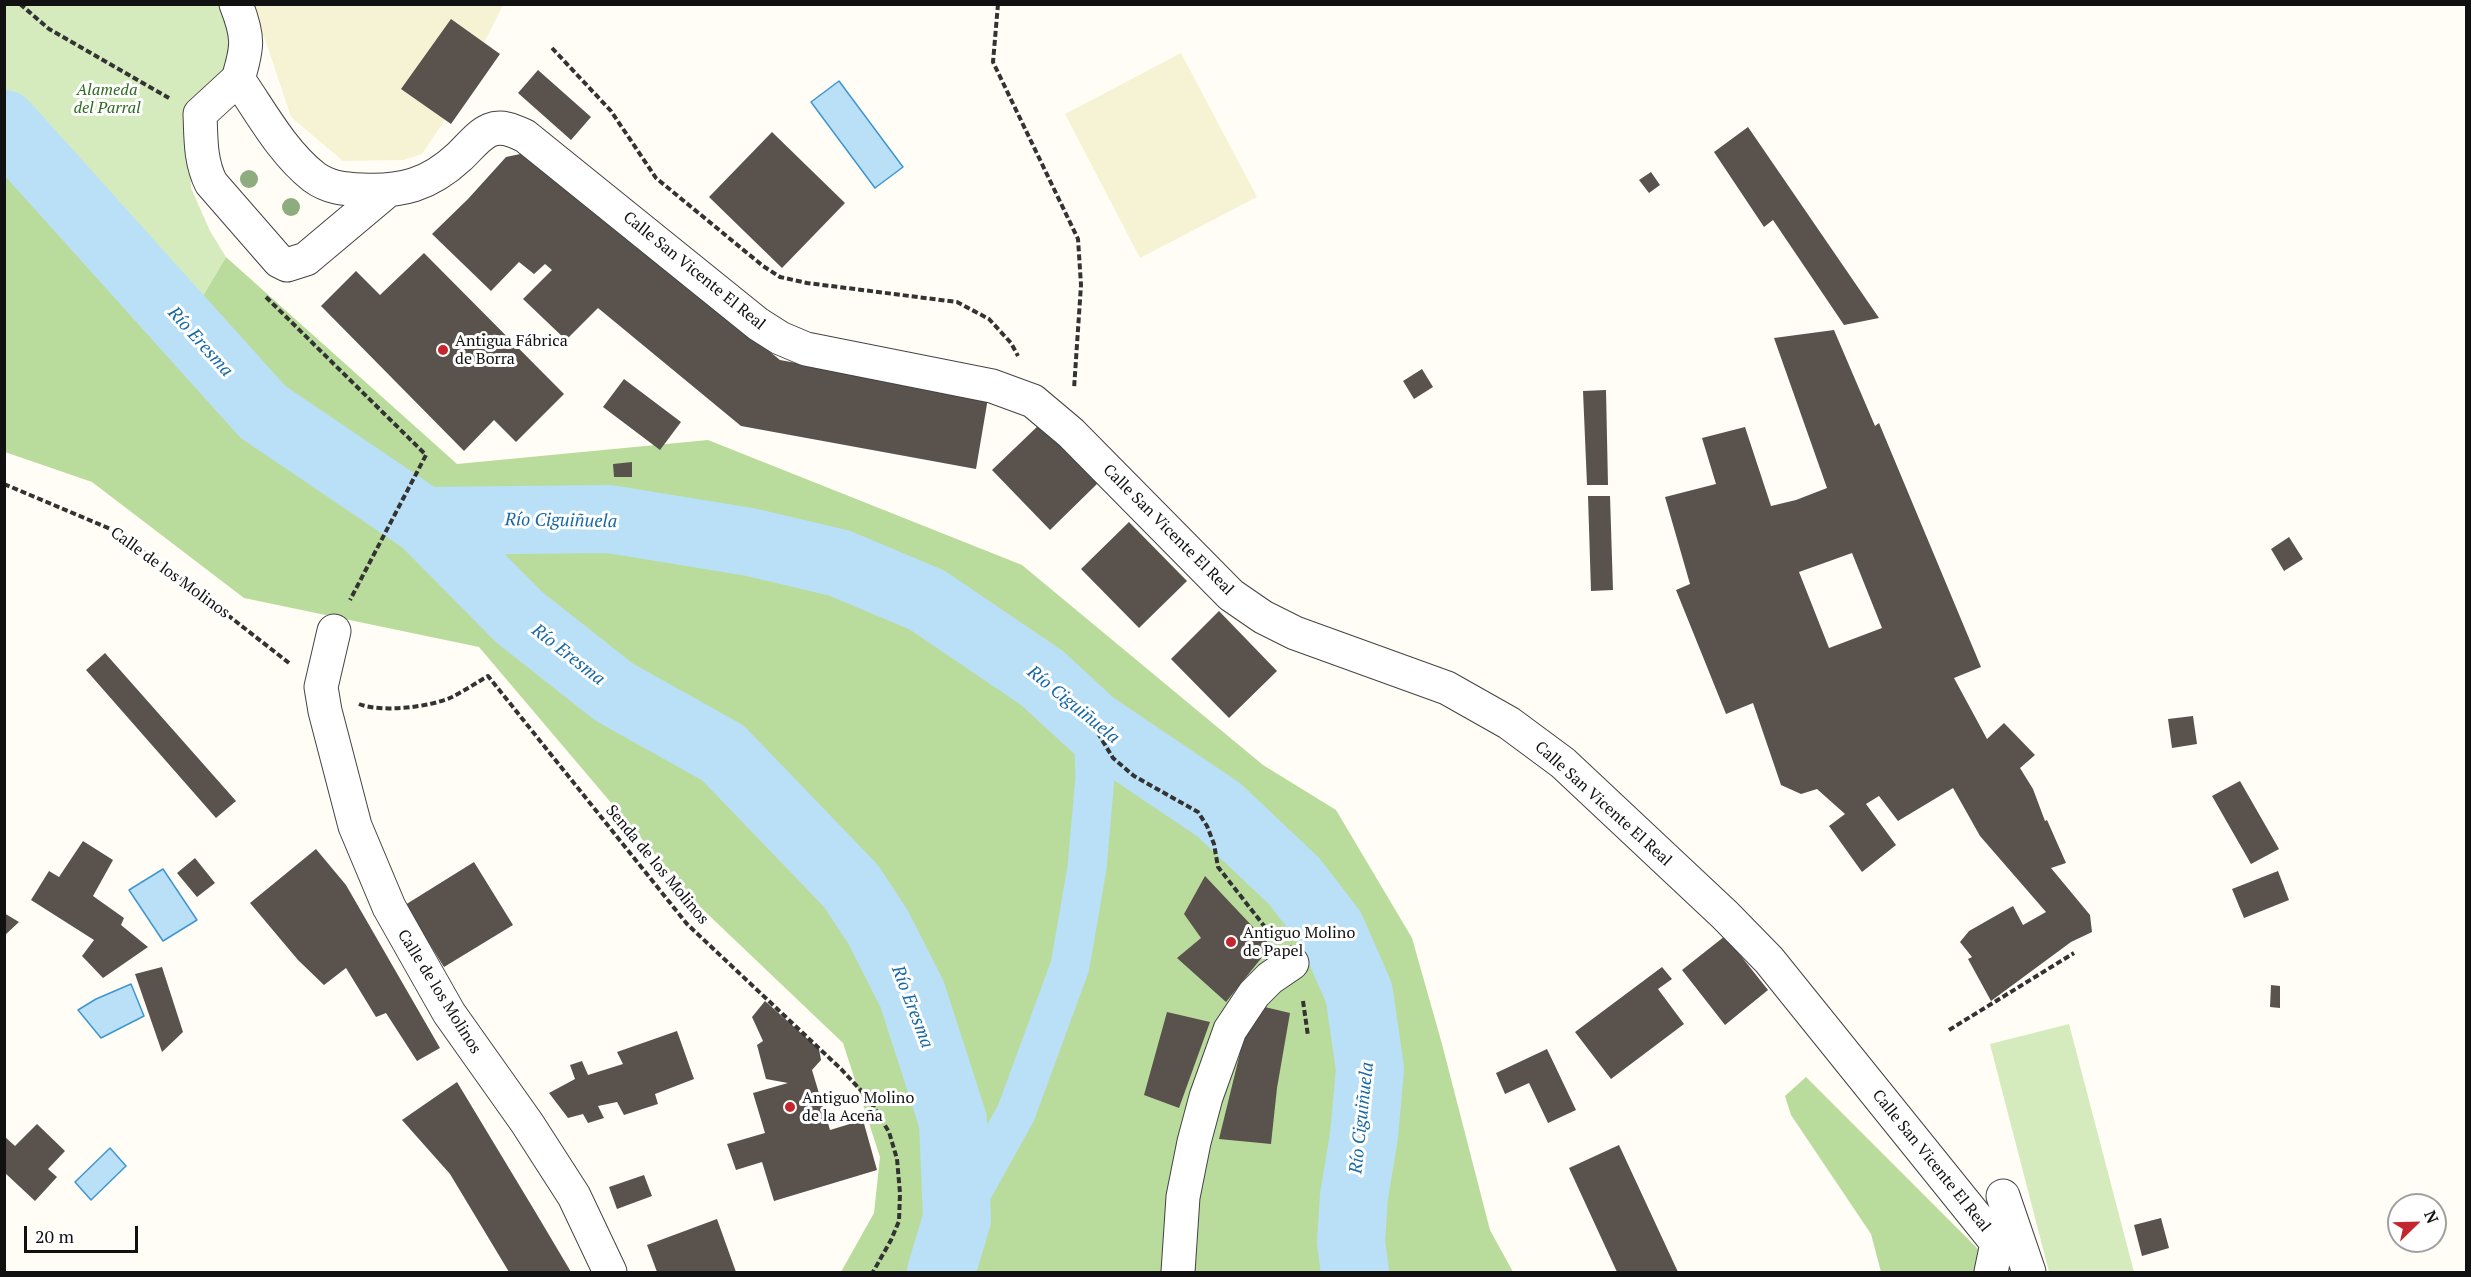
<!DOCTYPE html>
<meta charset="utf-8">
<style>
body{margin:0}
#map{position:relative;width:2471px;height:1277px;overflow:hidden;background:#fffdf5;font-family:"PT Serif",serif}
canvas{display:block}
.frame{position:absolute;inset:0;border:6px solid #111;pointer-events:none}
.north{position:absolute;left:2387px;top:1193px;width:60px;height:60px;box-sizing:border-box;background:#fff;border:2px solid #a0a0a0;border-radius:50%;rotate:67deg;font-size:16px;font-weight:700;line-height:24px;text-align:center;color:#111}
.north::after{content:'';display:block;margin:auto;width:21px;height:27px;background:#c4262e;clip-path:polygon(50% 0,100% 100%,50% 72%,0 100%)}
.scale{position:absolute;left:24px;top:1226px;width:114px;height:27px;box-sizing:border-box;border:3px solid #111;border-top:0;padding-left:8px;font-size:18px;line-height:21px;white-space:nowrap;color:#111;-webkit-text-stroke:4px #fff;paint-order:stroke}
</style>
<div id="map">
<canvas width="2471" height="1277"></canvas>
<div class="frame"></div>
<div class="north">N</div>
<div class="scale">20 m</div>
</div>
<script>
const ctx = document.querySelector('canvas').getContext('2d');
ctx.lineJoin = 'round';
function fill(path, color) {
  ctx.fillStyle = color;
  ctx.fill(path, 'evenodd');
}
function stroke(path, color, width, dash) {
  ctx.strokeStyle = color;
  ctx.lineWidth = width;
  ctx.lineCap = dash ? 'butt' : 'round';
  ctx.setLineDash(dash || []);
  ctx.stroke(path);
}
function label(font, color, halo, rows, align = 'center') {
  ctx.font = font + ' "PT Serif",serif';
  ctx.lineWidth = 6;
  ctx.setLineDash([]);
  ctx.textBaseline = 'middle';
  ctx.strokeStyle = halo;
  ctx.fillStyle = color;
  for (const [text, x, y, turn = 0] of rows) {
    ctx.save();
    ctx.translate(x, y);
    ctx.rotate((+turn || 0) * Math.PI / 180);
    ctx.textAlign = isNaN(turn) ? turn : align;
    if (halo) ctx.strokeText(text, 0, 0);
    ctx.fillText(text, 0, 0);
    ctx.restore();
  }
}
fill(new Path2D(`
 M250,5H503L447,117L422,154L404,160L343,161L291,117L267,45Z
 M1181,53L1257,197L1140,258L1065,114Z`), '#f6f3d4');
fill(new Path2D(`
 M5,5H236L245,27L191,170V188L210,231L226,257L185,326L5,127Z
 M2069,1024L2134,1272H2049L1990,1044Z`), '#d5ebbd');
fill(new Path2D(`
 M4,127L185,326L226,257L457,464L708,440L1022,565L1263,765L1336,810L1412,938L1442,1044L1490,1230L1513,1272H841L874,1213L880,1157L843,1043L696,903L479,647L244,598L92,482L5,452Z
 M1806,1077L1981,1252L1977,1272H1881L1871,1234L1791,1115L1785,1096Z`), '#b9dc9c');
const water = new Path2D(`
 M839,81L903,167L875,188L811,102Z
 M163,869L197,920L163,941L129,890Z
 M131,984L144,1016L101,1038L78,1010L96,999Z
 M110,1148L126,1166L91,1200L75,1182Z`);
fill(water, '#b9e0f7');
stroke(water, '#3f96cf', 1.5);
stroke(new Path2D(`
 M957,1219L1016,1113L1070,966L1087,868L1095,777L1093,725`), '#b9e0f7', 39);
stroke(new Path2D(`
 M4,124L263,412L424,521L519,617L614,692L723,753L851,886L878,927L912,994L953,1121L957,1219L941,1272
 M424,521L609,519L750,542L839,563L927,600L1042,678L1093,725L1219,810L1294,881L1331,929L1359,993L1370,1069L1364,1136L1354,1196L1351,1242L1355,1272`), '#b9e0f7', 68);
fill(new Path2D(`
 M451,19L500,54L451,124L401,89Z
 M538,70L591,117L571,140L518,93Z
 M1748,127L1879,318L1844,325L1773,220L1764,227L1714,152Z
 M772,132L845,203L782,268L709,197Z
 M525,153L780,360L988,398L976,469L741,426L598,308L566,340L523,299L552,270L545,264L534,274L519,262L491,291L432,234L468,199L506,157Z
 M1651,172L1660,185L1649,193L1639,180Z
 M424,253L564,394L516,442L494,420L464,451L321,306L356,271L380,295Z
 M1834,330L1875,426L1879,423L1981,667L1954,678L1987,739L2004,723L2035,755L2020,768L2033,789L2045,821L2047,820L2066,863L2051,868L2090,915L2092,932L2071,942L1991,1001L1968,959L1972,957L1960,942L1969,931L2013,906L2023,925L2046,912L1980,836L1953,788L1898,821L1879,796L1866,804L1896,845L1862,872L1829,826L1845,814L1817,789L1801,794L1781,785L1753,703L1726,714L1676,590L1690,584L1665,497L1716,484L1702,438L1745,427L1771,506L1796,500L1827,488L1774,338ZM1852,553L1882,628L1829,648L1799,572Z
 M1422,369L1433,387L1414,399L1403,381Z
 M624,379L681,422L660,450L603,407Z
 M1606,390L1608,485H1587L1583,391Z
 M1040,424L1098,483L1050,530L992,470Z
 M632,462V477H614L613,464Z
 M1588,496H1610L1613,590L1591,591Z
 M1129,522L1187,581L1139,628L1081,569Z
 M2289,537L2303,559L2284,571L2271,549Z
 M1219,611L1277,671L1229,718L1171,659Z
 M105,653L236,801L216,818L86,670Z
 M2193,716L2197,744L2172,748L2168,719Z
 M2240,781L2279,849L2251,864L2212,796Z
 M83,841L113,860L93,896L124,918L121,925L148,947L103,978L82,956L94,940L31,900L49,871L59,877Z
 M316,849L346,885L440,1048L417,1061L386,1013L376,1017L346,968L324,985L298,960L250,903Z
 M195,858L215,883L197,897L177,873Z
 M474,862L513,925L444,967L405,905Z
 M2278,871L2289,900L2244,918L2232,889Z
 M1205,876L1271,946L1226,1002L1177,958L1201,938L1184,914Z
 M4,913L19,922L4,936Z
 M1725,936L1768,990L1725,1025L1682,970Z
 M162,967L183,1032L162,1052L135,974Z
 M1662,967L1672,979L1658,989L1684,1024L1611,1079L1575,1032Z
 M2271,985L2280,986V1008L2270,1007Z
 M765,1001L819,1049L821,1060L812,1070L830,1130L863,1120L877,1170L774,1201L762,1162L736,1170L727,1144L765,1133L753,1093L788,1083L766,1079L757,1045L763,1041L752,1017Z
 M1252,1004L1290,1013L1277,1088L1271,1144L1219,1139Z
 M1167,1012L1210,1022L1179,1108L1144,1095Z
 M677,1031L694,1079L655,1094L658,1104L624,1115L617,1102L598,1106L604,1118L588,1123L583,1114L568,1118L549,1093L575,1079L570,1065L582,1061L588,1075L623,1064L617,1052Z
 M1547,1049L1576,1110L1548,1123L1529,1083L1505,1094L1496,1073Z
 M457,1082L536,1213L571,1272H509L450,1174L402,1120Z
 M37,1124L65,1151L48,1169L57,1177L35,1201L4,1172V1136L15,1146Z
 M1619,1145L1678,1272H1617L1569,1168Z
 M644,1175L652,1196L617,1209L609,1187Z
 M2161,1218L2169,1248L2142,1256L2134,1225Z
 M717,1219L736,1272H657L647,1245Z`), '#5a524d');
const street = new Path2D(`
 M236,4C249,37 248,47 238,79
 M238,79C261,112 282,152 314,177C329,188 344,189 362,190C401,192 429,185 459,157C468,149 478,135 490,130C502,125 514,131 525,136L758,324L780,338L806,349L992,386L1033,401L1071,433L1231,595L1263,617L1295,633L1447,688L1509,723L1563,763L1725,915L1769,960L1997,1243L1991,1272
 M238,79L200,114C201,138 200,161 211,183L279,261L287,265L306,259L387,191
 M334,631L321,687L325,711L355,826L389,907L449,1013L527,1123L574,1196L610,1272
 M2003,1196L2029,1272
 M1178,1272L1183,1197L1194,1142L1206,1097L1230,1030L1254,994L1270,978L1292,963`);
stroke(street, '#444', 35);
stroke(new Path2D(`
 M20,4L49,29L169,98
 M998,4L993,62L1078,239L1081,285L1074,389
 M552,48L611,111L656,178L763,266L780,277L807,283L957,302L989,319L1011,343L1018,356
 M266,297L426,455L350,600
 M4,484L113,530L179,577L289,663
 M359,704C381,713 431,707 452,697C464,691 476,683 488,676L687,924L840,1068L869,1099L889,1132L897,1159L900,1193L899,1221L891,1240L873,1272
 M1093,725L1113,758L1134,776L1198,812L1207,826L1214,844L1218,867L1272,936
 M1303,1001L1308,1036
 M1949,1030L2074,953`), '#333', 4, [6, 3]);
stroke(street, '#fff', 33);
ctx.fillStyle = '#8dad7f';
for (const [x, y] of [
 [249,179],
 [291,207]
]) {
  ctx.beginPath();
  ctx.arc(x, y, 9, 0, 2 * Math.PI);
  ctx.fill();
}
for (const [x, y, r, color] of [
 [443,350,6,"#c4262e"],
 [1231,942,6,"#c4262e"],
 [790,1107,6,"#c4262e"]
]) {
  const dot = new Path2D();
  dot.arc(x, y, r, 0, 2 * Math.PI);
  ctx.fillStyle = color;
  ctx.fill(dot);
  stroke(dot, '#fff', 2);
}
label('italic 16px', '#2f6b1f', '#fff', [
 ["Alameda",107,90],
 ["del Parral",107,108]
]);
label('16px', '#111', '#fff', [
 ["Calle San Vicente El Real",694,271,39],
 ["Calle San Vicente El Real",1168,530,45],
 ["Calle de los Molinos",170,573,36],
 ["Calle San Vicente El Real",1603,804,42],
 ["Senda de los Molinos",657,865,50],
 ["Calle de los Molinos",439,992,58],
 ["Calle San Vicente El Real",1931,1161,51]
]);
label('16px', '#111', '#fff', [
 ["Antigua Fábrica",455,341],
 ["de Borra",455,359],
 ["Antiguo Molino",1243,933],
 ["de Papel",1243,951],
 ["Antiguo Molino",802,1098],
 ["de la Aceña",802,1116]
], 'left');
label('italic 18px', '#1768a6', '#fff', [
 ["Río Eresma",200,342,48],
 ["Río Ciguiñuela",561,521,1],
 ["Río Eresma",568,655,38],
 ["Río Ciguiñuela",1073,705,39],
 ["Río Eresma",912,1007,69],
 ["Río Ciguiñuela",1362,1118,-84]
]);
</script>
